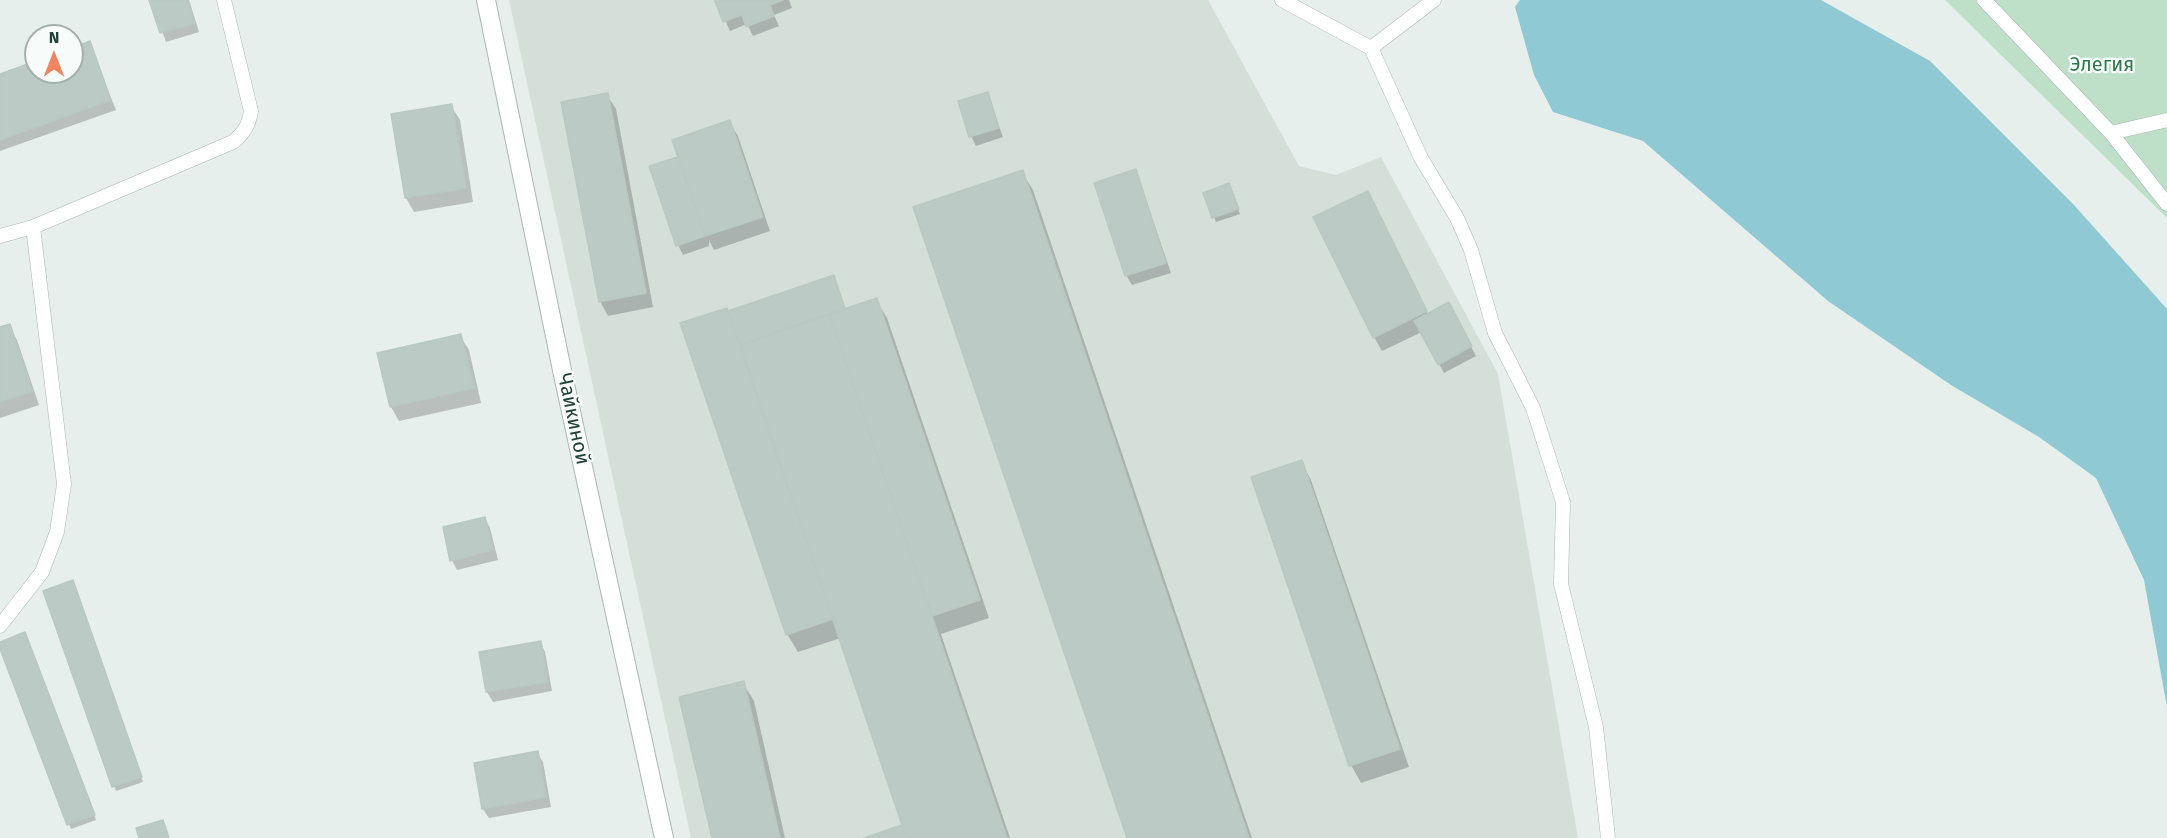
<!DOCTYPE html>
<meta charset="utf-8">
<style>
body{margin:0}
#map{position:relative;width:2167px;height:838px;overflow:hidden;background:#e6efeb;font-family:"Fira Sans",sans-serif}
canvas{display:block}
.north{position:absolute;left:24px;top:24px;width:60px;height:60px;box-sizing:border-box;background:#f7fbf9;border:2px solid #a3b1ad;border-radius:50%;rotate:0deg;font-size:16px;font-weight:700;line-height:24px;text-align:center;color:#24423a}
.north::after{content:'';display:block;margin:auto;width:21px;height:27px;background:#f4845f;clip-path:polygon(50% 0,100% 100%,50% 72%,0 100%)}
</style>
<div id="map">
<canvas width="2167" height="838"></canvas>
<div class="north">N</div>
</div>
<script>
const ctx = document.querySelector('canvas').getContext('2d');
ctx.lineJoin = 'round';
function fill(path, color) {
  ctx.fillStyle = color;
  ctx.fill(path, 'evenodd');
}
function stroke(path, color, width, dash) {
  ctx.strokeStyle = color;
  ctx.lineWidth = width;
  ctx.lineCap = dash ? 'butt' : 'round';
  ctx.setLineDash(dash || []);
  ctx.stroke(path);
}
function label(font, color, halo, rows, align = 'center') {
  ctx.font = font + ' "Fira Sans",sans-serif';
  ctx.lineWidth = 4.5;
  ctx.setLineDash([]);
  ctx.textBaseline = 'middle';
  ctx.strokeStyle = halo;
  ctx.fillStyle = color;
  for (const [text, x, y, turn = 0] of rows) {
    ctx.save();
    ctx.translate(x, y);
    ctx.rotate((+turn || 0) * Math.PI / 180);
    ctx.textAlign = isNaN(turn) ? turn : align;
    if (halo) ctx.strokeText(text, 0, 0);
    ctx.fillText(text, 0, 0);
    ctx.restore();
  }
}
fill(new Path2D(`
 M509,0H1208L1299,166L1336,175L1381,157L1498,374L1578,838H691Z`), '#d4dfda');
fill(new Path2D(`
 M1945,0H2167V218Z`), '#bfe0c8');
fill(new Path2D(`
 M1520,0H1821L1930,61L2074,205L2167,309V707L2144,580L2096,478L2039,437L1951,385L1828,301L1643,141L1553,112L1534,75L1515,7Z`), '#8ec9d4');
fill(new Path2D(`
 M151,0H189L199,32L166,42Z
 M723,0H789L792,8L774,15L779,26L753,36L747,24L730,31L717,2Z
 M89,43L116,110L0,151V75L36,62V72H72V49Z
 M987,94L1003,137L976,146L971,136Z
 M607,95L616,109L653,307L608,316L600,301Z
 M451,106L460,120L473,202L414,212L406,198L393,116Z
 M729,122L738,136L770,231L714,250L709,240V246L683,255L678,245L677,159Z
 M1136,171L1171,273L1132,285L1126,275Z
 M1022,172L1033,190L1252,838H1128Z
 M1231,189L1240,214L1216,222L1205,193Z
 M1375,207L1428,315L1448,304L1476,356L1444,373L1422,332L1382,351L1374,337Z
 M833,277L846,310L876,300L887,318L989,618L941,634L1010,838H868L905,832L841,638L798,652L787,634L728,312Z
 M9,326L17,340L39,405L0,418V329Z
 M460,336L469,350L481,403L399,421L391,407L379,354Z
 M1301,461L1311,480L1409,767L1361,783L1351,765Z
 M485,518L490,528L498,560L457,570L452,560Z
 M75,586L143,782L116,791L45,591Z
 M27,638L96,820L71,829L0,645Z
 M540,642L545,652L552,691L493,702L487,692L481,653Z
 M743,683L754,701L785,838H713Z
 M537,753L543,762L551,807L489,818L483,809Z`), '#0003');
const building = new Path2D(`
 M149,0H188L195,23L160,33Z
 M783,0L770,5L774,16L746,27L742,15L723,22L715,1Z
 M90,41L111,100L0,140V74L36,61V72H72V48Z
 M988,92L999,128L969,137L958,101Z
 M608,93L646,293L599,302L561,102Z
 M452,104L466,188L405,198L391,114Z
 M730,120L763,217L705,236L672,140Z
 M678,157L705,236L676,246L649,166Z
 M1136,169L1166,263L1125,276L1094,183Z
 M1023,170L1249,838H1127L913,207Z
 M1229,183L1239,209L1212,218L1203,193Z
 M1368,191L1427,311L1373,338L1313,217Z
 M834,275L845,309L740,345L728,311Z
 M877,298L980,600L932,616L829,314Z
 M1449,302L1472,346L1438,365L1414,321Z
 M727,308L833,619L786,635L680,323Z
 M829,314L932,616L1007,838H907L902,825L740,345Z
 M10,324L32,391L0,402V327Z
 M461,334L474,388L390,407L377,353Z
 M1302,460L1400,749L1349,766L1251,477Z
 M485,517L493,550L450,561L443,527Z
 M73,580L142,777L112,787L43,591Z
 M25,632L95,815L67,825L0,649V642Z
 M541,641L548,682L486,692L479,652Z
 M744,681L780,838H712L679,697Z
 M538,751L546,797L482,809L474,763Z
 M163,820L169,838H139L136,828Z
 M902,825L907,838H864Z`);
fill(building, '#bbcac4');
stroke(building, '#b8c9c2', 1.5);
const service = new Path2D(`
 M1282,0L1371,48L1421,158L1457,218L1471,250L1495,333L1533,408L1563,502L1561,584L1596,727L1608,838
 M1984,0L2111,133
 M1371,48L1434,0
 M2167,120L2111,133L2167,204
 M0,236L33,227L233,142C244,133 249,125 251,111L224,0
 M0,626L42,572L57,532L64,484L33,227`);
const minor = new Path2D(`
 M486,0L563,375L664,838`);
stroke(service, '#a8b8b2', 15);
stroke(minor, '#a8b8b2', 20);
stroke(service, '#fff', 14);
stroke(minor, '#fff', 18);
label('20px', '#2d7a4b', '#f7fbf9', [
 ["Элегия",2102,65]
]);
label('20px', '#24423a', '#f7fbf9', [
 ["Чайкиной",573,419,78]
]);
</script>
